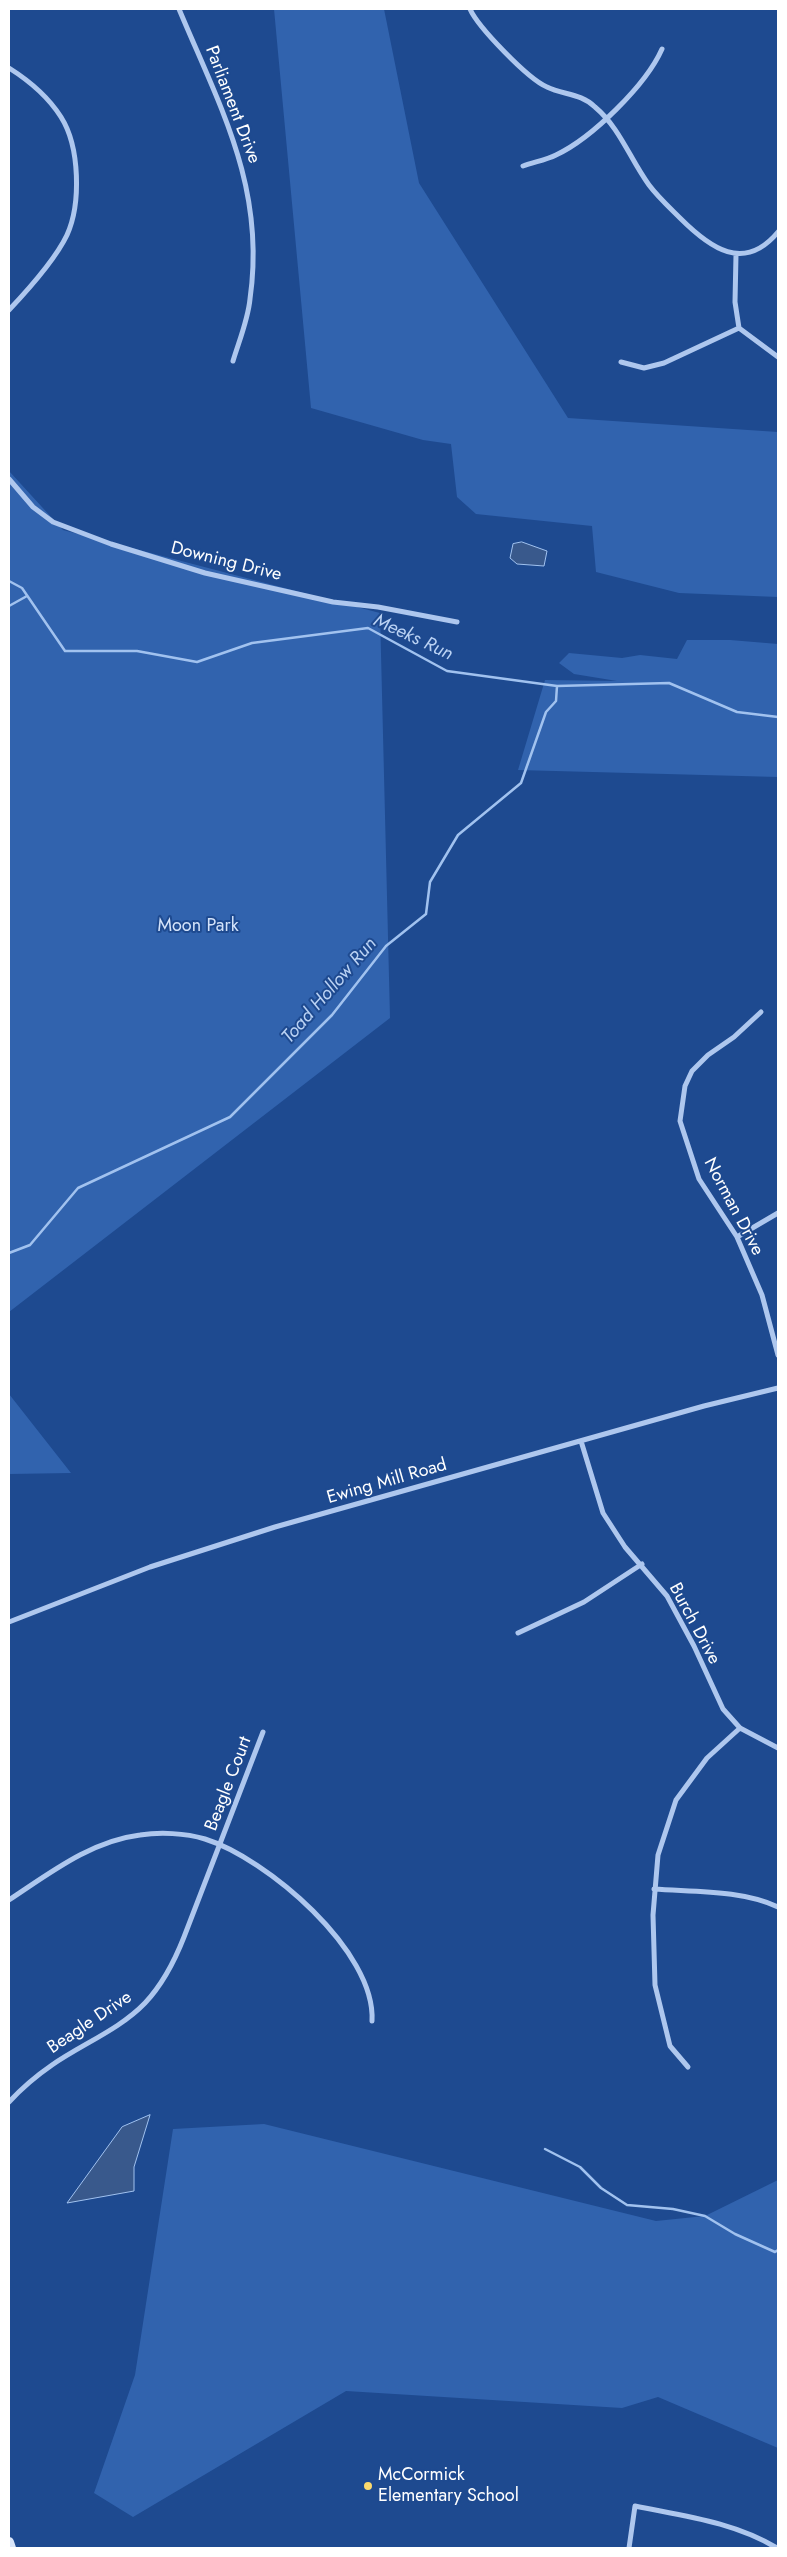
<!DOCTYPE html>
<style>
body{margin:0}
#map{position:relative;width:787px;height:2557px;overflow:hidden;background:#1e4a90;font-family:Jost,sans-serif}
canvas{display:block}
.frame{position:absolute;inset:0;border:10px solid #fff;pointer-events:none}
</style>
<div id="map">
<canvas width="787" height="2557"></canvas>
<div class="frame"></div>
</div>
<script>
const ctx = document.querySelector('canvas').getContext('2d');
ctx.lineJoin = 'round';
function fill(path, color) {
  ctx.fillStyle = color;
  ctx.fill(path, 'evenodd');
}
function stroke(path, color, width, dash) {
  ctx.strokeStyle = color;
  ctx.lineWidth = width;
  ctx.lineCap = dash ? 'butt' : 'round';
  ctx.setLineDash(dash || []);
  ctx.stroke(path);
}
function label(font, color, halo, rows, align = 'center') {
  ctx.font = font + ' Jost,sans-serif';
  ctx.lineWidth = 4;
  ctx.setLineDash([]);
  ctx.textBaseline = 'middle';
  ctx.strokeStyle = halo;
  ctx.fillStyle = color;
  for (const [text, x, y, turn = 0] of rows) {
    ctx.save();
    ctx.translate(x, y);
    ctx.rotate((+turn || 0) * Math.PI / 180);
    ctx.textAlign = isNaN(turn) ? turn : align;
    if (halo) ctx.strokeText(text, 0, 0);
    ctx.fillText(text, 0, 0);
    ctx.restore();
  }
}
fill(new Path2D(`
 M274,9H384L419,183L568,418L778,432V597L679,593L596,572L592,526L476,514L457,497L451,444L423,440L311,408Z
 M9,471L63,530L380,613L390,1018L9,1312Z
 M687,640H730L778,644V777L518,770L545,680L617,681L574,674L559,663L569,653L622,658L640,655L677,659Z
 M9,1394L71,1473L9,1474Z
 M264,2124L656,2221L705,2216L778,2180V2448L658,2397L622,2408L346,2391L133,2517L94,2493L135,2375L173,2129Z`), '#3163ae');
const water = new Path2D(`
 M522,542L547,551L544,566L517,564L510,558L513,544Z
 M150,2115L134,2167V2191L67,2203L122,2127Z`);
fill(water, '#39598c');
stroke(water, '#a1c2ef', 1);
stroke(new Path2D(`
 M9,581L22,588L65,651H137L197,662L252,643L368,628L447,671L557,686L669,683L737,712L778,717
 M9,606L27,596
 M9,1253L30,1245L78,1188L230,1117L332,1015L386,946L426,914L430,882L458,835L521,783L546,712L556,701L557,686
 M545,2149L580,2167L601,2188L627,2205L673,2209L705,2216L735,2234L775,2252L778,2250`), '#a1c2ef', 2.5);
stroke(new Path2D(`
 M179,9C220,107 266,188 250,299C248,320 239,341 233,361
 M470,9C478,27 528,79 547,87C563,95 581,93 595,107C620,128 630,159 649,185C658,197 670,208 680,218C710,248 744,273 778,232
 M9,68C28,80 49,98 61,117C80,147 81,204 67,235C56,258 26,292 9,310
 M523,166C534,162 546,160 556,155C592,138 646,85 662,49
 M736,255L735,302L739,328L778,357
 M621,362L644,368L664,363L739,328
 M9,479L33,507L53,522L111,544L205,573L333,602L378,607L457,622
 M761,1012L734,1037L708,1055L692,1071L685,1086L680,1121L699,1179L737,1237L762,1295L778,1355
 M737,1237L778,1213
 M581,1441L603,1513L625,1547L667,1596L694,1646L723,1709L740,1728L778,1748
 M9,1622L150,1567L275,1527L704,1406L778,1388
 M518,1633L584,1602L642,1564
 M654,1889C694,1892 742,1890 778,1907
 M9,1900C50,1873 91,1841 140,1835C160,1832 185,1833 205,1839C266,1858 376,1951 372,2021
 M688,2067L670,2046L655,1985L653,1915L658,1855L676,1800L707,1758L740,1728
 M9,2102C22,2088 36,2076 52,2065C82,2044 119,2030 145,2003C162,1985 175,1960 184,1937L263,1732
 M629,2548L635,2506C684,2516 734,2522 777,2548`), '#aec7ee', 5);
stroke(new Path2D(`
 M9,2542L11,2548`), '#dae6fa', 10);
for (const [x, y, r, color] of [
 [368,2486,5,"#fcda6d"]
]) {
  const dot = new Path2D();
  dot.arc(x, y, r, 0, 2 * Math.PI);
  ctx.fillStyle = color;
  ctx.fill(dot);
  stroke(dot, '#1e4a90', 2);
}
label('18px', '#fff', '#1e4a90', [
 ["Parliament Drive",232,105,69],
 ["Downing Drive",226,562,14],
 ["Norman Drive",733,1207,62],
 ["Ewing Mill Road",387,1482,-16],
 ["Burch Drive",694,1624,62],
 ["Beagle Court",229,1784,-69],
 ["Beagle Drive",90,2023,-34]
]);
label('18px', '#d4e3fa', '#1e4a90', [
 ["Moon Park",198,927]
]);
label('18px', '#fff', '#1e4a90', [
 ["McCormick",378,2476],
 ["Elementary School",378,2497]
], 'left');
label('italic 19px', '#bad2f4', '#1e4a90', [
 ["Meeks Run",413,638,25],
 ["Toad Hollow Run",330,991,-49]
]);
</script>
